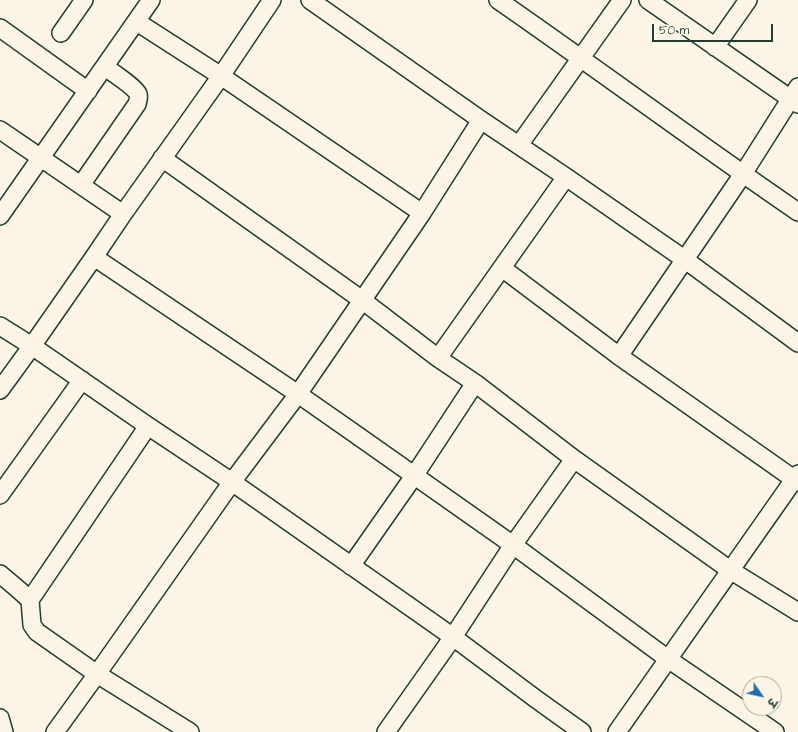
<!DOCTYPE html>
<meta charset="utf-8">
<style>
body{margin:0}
#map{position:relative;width:798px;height:732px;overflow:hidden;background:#fcf5e5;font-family:"Architects Daughter","Playpen Sans Deva",sans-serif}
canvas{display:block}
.north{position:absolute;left:742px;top:676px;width:40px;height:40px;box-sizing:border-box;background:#fcf5e5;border:1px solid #a4ab9e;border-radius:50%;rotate:124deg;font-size:11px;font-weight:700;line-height:16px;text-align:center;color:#1f3d34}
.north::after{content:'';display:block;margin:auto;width:14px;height:18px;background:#1f6fb2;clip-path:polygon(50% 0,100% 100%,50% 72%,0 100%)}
.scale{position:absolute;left:652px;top:24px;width:121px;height:18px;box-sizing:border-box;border:2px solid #1f3d34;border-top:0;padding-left:5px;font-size:12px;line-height:14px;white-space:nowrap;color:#1f3d34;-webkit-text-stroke:3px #fcf5e5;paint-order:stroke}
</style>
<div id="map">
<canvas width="798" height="732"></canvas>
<div class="north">उ</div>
<div class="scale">50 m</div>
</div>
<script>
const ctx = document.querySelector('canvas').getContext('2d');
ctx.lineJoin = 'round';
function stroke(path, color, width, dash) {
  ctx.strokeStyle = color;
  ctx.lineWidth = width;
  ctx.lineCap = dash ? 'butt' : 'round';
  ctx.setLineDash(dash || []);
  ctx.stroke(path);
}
const street = new Path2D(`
 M310,0L481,120L566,177L684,259L798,343
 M498,0C599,70 697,143 798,212
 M648,0L798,104
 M137,22L221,76L422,213
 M0,28L88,91
 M61,33L84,0
 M715,47L748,0
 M0,130L123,214
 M519,145L622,0
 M162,158L362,300L438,358L475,383L574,459L730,570L798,612
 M81,185L137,104C138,101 139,97 138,94C135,87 112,72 105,67
 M0,216L151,0
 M94,257L298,394L351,431L513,545L668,659L775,732
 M502,268L619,356L798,482
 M0,326L32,346L148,426L232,482L453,637L536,699L582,732
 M619,356L743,174L798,87
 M438,358L566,177
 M0,390L32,346L94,257L123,214L221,76L272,0
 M0,495L82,380
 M351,566L414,476L475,383
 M0,574L19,590L30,600L32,625L37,632L97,674L190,732
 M30,600L148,426
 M0,718L4,732
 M55,732L97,674L232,482L298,394L422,213L481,120
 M386,732L453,637L513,545L574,459
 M617,732L798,474`);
stroke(street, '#1f3d34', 20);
stroke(street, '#fcf5e5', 17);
</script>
